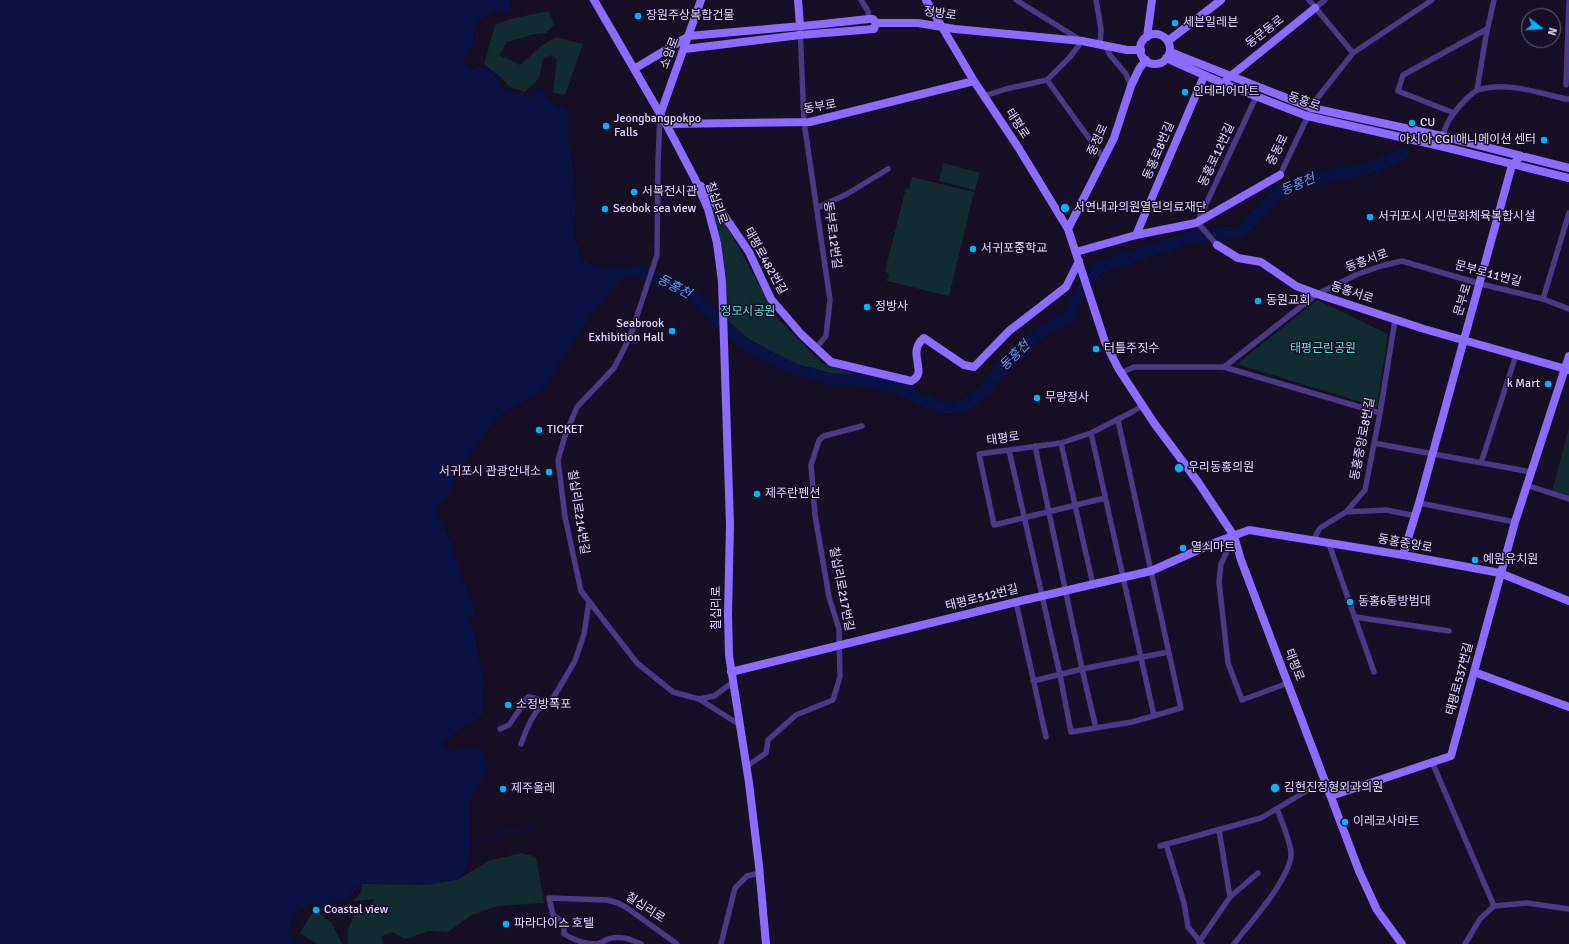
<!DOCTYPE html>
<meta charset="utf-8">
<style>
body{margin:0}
#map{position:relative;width:1569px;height:944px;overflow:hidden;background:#170f26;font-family:Signika,sans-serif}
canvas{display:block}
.north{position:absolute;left:1521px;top:8px;width:40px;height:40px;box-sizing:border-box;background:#170f26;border:1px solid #685e7d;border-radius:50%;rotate:107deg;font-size:11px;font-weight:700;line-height:16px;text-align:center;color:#e1d4ff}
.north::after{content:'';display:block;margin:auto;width:14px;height:18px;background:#00b3ff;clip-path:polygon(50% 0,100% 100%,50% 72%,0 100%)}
</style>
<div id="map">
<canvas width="1569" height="944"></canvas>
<div class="north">N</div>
</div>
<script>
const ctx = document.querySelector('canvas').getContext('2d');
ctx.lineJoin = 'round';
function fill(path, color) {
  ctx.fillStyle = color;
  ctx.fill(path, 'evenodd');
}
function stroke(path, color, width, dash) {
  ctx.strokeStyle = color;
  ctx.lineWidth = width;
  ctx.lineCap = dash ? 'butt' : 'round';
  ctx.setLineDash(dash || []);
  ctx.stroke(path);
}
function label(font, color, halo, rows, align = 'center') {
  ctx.font = font + ' Signika,"Noto Sans KR",sans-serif';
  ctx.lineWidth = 3;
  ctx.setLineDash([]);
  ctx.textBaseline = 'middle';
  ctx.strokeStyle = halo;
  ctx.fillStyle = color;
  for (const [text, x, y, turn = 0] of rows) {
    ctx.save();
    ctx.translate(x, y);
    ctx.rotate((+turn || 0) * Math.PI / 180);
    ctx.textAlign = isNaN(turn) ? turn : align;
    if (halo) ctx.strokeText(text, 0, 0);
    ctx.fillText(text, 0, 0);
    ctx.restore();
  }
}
fill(new Path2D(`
 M549,11L554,25L546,33C533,33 520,39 507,42L499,55L520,65L541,46L556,37L583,44L565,95L553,93L557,60L552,55L543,59L539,78L525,92L510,87L504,80L484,64L495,25L510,19Z
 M943,163L980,173L975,190L939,181Z
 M912,177L974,192L949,296L887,281L889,274L885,271L906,188L909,189Z
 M711,198L778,319L822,363L891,386L801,369L727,326Z
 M1317,300L1388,334L1377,407L1237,364Z
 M1569,428V497L1552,492Z
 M522,853L536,857L544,903L497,906L472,915L448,932L429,931L406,939L392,932L382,936L383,944H348V929L355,914L365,911L375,899L353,901L361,893L362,884L427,885L459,879L488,861Z
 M314,910L331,922L342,944H317L300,933Z`), '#122b30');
fill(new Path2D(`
 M0,0H510L509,14L502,10L480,19L473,33V46L463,59L468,70L481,66L492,72L504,91L529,97L542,88L549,103L568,110V140L574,170L576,207L574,234L582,260C600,272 625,268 646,267V273L623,279L617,285L592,313L542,391L497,417L455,476L448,497L434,509L443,522L477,619L466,614L475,636L484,683L482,715L441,743L452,751L479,747L488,764L482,781L476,788L470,804V854L468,865L459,879L427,885L386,882L362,884L346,899L323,906L311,904L300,910L291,921L289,932L297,943L299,944H0Z`), '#0a1344');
stroke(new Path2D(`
 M470,842L491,837L506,831L532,830`), '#0a1344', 2);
stroke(new Path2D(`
 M631,272L644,271L691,295L746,345L796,370L832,379L859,380L899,388L920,399L938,406L955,408L969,403L985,391L1000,370L1035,336L1068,317L1077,297L1097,268L1185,239L1220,233L1242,232L1280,190L1310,179L1352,172L1380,164L1403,154`), '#0a1344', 12);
stroke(new Path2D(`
 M861,0L868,11L869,19
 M1096,0L1101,29L1100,44
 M1309,0L1353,53
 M1315,8L1325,0
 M800,26L804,122L830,300L826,336L816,348
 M1105,45L1110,55L1126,74L1131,86
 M1047,80L1104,159
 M1566,85L1569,2
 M1477,90L1486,36L1494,0
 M984,96L1006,89L1047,80L1070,57L1082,41L1016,0
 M1454,113L1398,91L1403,75L1487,29
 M660,115L658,163L657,255L630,337L614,368L577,407L565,436L558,460L565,517L581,591L637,663L673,692L699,699L740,725
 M1440,146C1444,129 1447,121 1458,108C1463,102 1471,93 1478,90C1506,81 1539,93 1566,99H1569
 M1280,175L1315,101L1353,53L1432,0
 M817,208L847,194L888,169
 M1198,221L1256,97
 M1197,222L1217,245
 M1543,299L1569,213
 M1224,367L1317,294L1358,274L1381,266L1402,261L1481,284L1543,299L1569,309
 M1121,373L1134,367H1224L1380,413
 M1091,433L1154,716
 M1061,443L1093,585
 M1374,443L1531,472
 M1035,446L1082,669L1096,728
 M1009,450L1060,675L1071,732L1132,722L1181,708L1118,420
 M1481,463L1516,355
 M1526,485L1569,499
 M1105,498L994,525L979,454L1061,443L1091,433L1132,412L1142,406
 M1419,503L1515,522
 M1346,512L1386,510L1416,516
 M1234,536L1221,564L1219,582L1228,663L1242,700L1288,683
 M1316,542V535L1320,528L1346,512L1365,490L1380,413L1395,320
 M1329,544L1374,672
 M1016,602L1046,737
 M1355,617L1449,631
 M1033,681L1082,669L1168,652
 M699,699L714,696L732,683
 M500,729L509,725L528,697L535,698L545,702
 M521,744C527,728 535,705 552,700L575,661L584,634L589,601
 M1432,762L1494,906
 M747,766L766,753L768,740L796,715L833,700L840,677L839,629L829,597L815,515L811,465L819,440L824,436L862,426
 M1219,830L1230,897
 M1166,844L1184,903L1188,927L1202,944
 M1160,846L1261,818L1325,780
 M1199,942L1230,897L1258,873
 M641,944C630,939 620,935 608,939C604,941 601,943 597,944C584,944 574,940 564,934V923L553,915L549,898L607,900L618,903L627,908L677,944
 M721,944L735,888L747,876L760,873
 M1234,944C1249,924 1292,877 1291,853C1291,844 1281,819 1277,809
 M1465,944L1480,919L1494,906L1527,903L1569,909`), '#4b3986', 5.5);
stroke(new Path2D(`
 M594,0L666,124L695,179L708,209L717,243L722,282L730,525L728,614L729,655L749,783L759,866L766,944
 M798,0L800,26
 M926,0L974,81L1018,147L1068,229L1105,342L1118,368L1154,423L1198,482L1234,536L1241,560L1359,871L1377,910L1402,944
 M876,23H918L955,29L1082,41L1127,50H1141
 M1140 49a15 15 0 1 1 30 0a15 15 0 1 1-30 0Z
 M1147,37L1152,0
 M1168,41L1221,0
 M685,49L800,35L874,29L876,23
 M1170,52L1312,108L1442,136L1569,168
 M1166,58L1222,83L1307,116L1440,146L1569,178
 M634,69L689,36L813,25L869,19H873L876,23
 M1227,79L1315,8
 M660,115L701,0
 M666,124L810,122L974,81
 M701,186L719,208L749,252L771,299L801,334L831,362L911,381C930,373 905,353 924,338L964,365L974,367L1009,331L1066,287L1079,261
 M1068,229L1114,138L1131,86L1139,69L1146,60
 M1136,235L1204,76
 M1217,245L1238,258L1261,262L1296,286L1317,294L1424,329L1569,370
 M1076,252L1136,235L1196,223L1280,175
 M1403,555L1419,503L1512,165L1521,156
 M731,672L1016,602L1151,571L1214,543L1249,530L1403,555L1500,573L1569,601
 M1474,672L1569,707
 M1331,796L1451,756L1515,522L1569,356`), '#8c6bff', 8);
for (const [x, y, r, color] of [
 [638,16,4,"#00b3ff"],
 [1175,23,4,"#00b3ff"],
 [1185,92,4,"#00b3ff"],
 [1412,123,4,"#00b3ff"],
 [606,126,4,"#00b3ff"],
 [1544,140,4,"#00b3ff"],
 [634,192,4,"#00b3ff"],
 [1065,208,5,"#00b3ff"],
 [605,209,4,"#00b3ff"],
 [1370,217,4,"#00b3ff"],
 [973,249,4,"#00b3ff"],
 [1258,301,4,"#00b3ff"],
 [867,307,4,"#00b3ff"],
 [672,331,4,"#00b3ff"],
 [1096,349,4,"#00b3ff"],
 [1548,384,4,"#00b3ff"],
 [1037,398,4,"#00b3ff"],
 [539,430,4,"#00b3ff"],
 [1179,468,5,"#00b3ff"],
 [549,472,4,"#00b3ff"],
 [757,494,4,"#00b3ff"],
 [1183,548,4,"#00b3ff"],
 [1475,560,4,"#00b3ff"],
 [1350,602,4,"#00b3ff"],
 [508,705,4,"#00b3ff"],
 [1275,788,5,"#00b3ff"],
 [503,789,4,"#00b3ff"],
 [1345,822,4,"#00b3ff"],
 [316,910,4,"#00b3ff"],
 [506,924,4,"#00b3ff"]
]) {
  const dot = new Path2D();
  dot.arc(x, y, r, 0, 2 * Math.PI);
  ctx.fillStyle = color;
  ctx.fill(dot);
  stroke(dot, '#170f26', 1.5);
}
label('12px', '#e1d4ff', '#170f26', [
 ["정방로",940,14,8],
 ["동문동로",1265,32,-38],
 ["소암로",670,53,-70],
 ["동홍로",1304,102,19],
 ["동부로",820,107,-10],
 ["태평로",1017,124,57],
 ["중정로",1098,140,-66],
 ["중동로",1278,150,-64],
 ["동홍로8번길",1159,151,-67],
 ["동홍로12번길",1217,155,-65],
 ["칠십리로",716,203,71],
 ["동부로12번길",832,235,82],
 ["태평로482번길",765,261,61],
 ["동흥서로",1367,261,-20],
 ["문부로11번길",1488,274,15],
 ["동홍서로",1352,293,18],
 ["문부로",1463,300,-73],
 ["태평로",1003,439,-8],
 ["동홍중앙로8번길",1363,439,-79],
 ["칠십리로214번길",578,512,81],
 ["동홍중앙로",1405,544,10],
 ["칠십리로217번길",841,589,79],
 ["태평로512번길",982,598,-14],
 ["칠십리로",717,608,-90],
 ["태평로",1294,665,69],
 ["태평로537번길",1460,679,-75],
 ["칠십리로",645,908,33]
]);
label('12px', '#e1d4ff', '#170f26', [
 ["장원주상복합건물",646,16],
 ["세븐일레븐",1183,23],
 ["인테리어마트",1193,92],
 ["Jeongbangpokpo",614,119],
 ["Falls",614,133],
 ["CU",1420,123],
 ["아시아 CGI 애니메이션 센터",1536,140,"right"],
 ["서복전시관",642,192],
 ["서연내과의원열린의료재단",1074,208],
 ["Seobok sea view",613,209],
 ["서귀포시 시민문화체육복합시설",1378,217],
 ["서귀포중학교",981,249],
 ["동원교회",1266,301],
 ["정방사",875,307],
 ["Seabrook",664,324,"right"],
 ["Exhibition Hall",664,338,"right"],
 ["터틀주짓수",1104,349],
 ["k Mart",1540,384,"right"],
 ["무량정사",1045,398],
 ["TICKET",547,430],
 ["우리동홍의원",1188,468],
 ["서귀포시 관광안내소",541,472,"right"],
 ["제주란펜션",765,494],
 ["열쇠마트",1191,548],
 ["예원유치원",1483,560],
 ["동홍6통방범대",1358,602],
 ["소정방폭포",516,705],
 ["김현진정형외과의원",1284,788],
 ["제주올레",511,789],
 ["이레코사마트",1353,822],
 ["Coastal view",324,910],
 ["파라다이스 호텔",514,924]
], 'left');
label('12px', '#5ee1da', '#170f26', [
 ["정모시공원",748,312],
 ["태평근린공원",1323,349]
]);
label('italic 13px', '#6297ff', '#170f26', [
 ["동홍천",1298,185,-22],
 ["동홍천",674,287,28],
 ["동홍천",1015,356,-45]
]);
</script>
